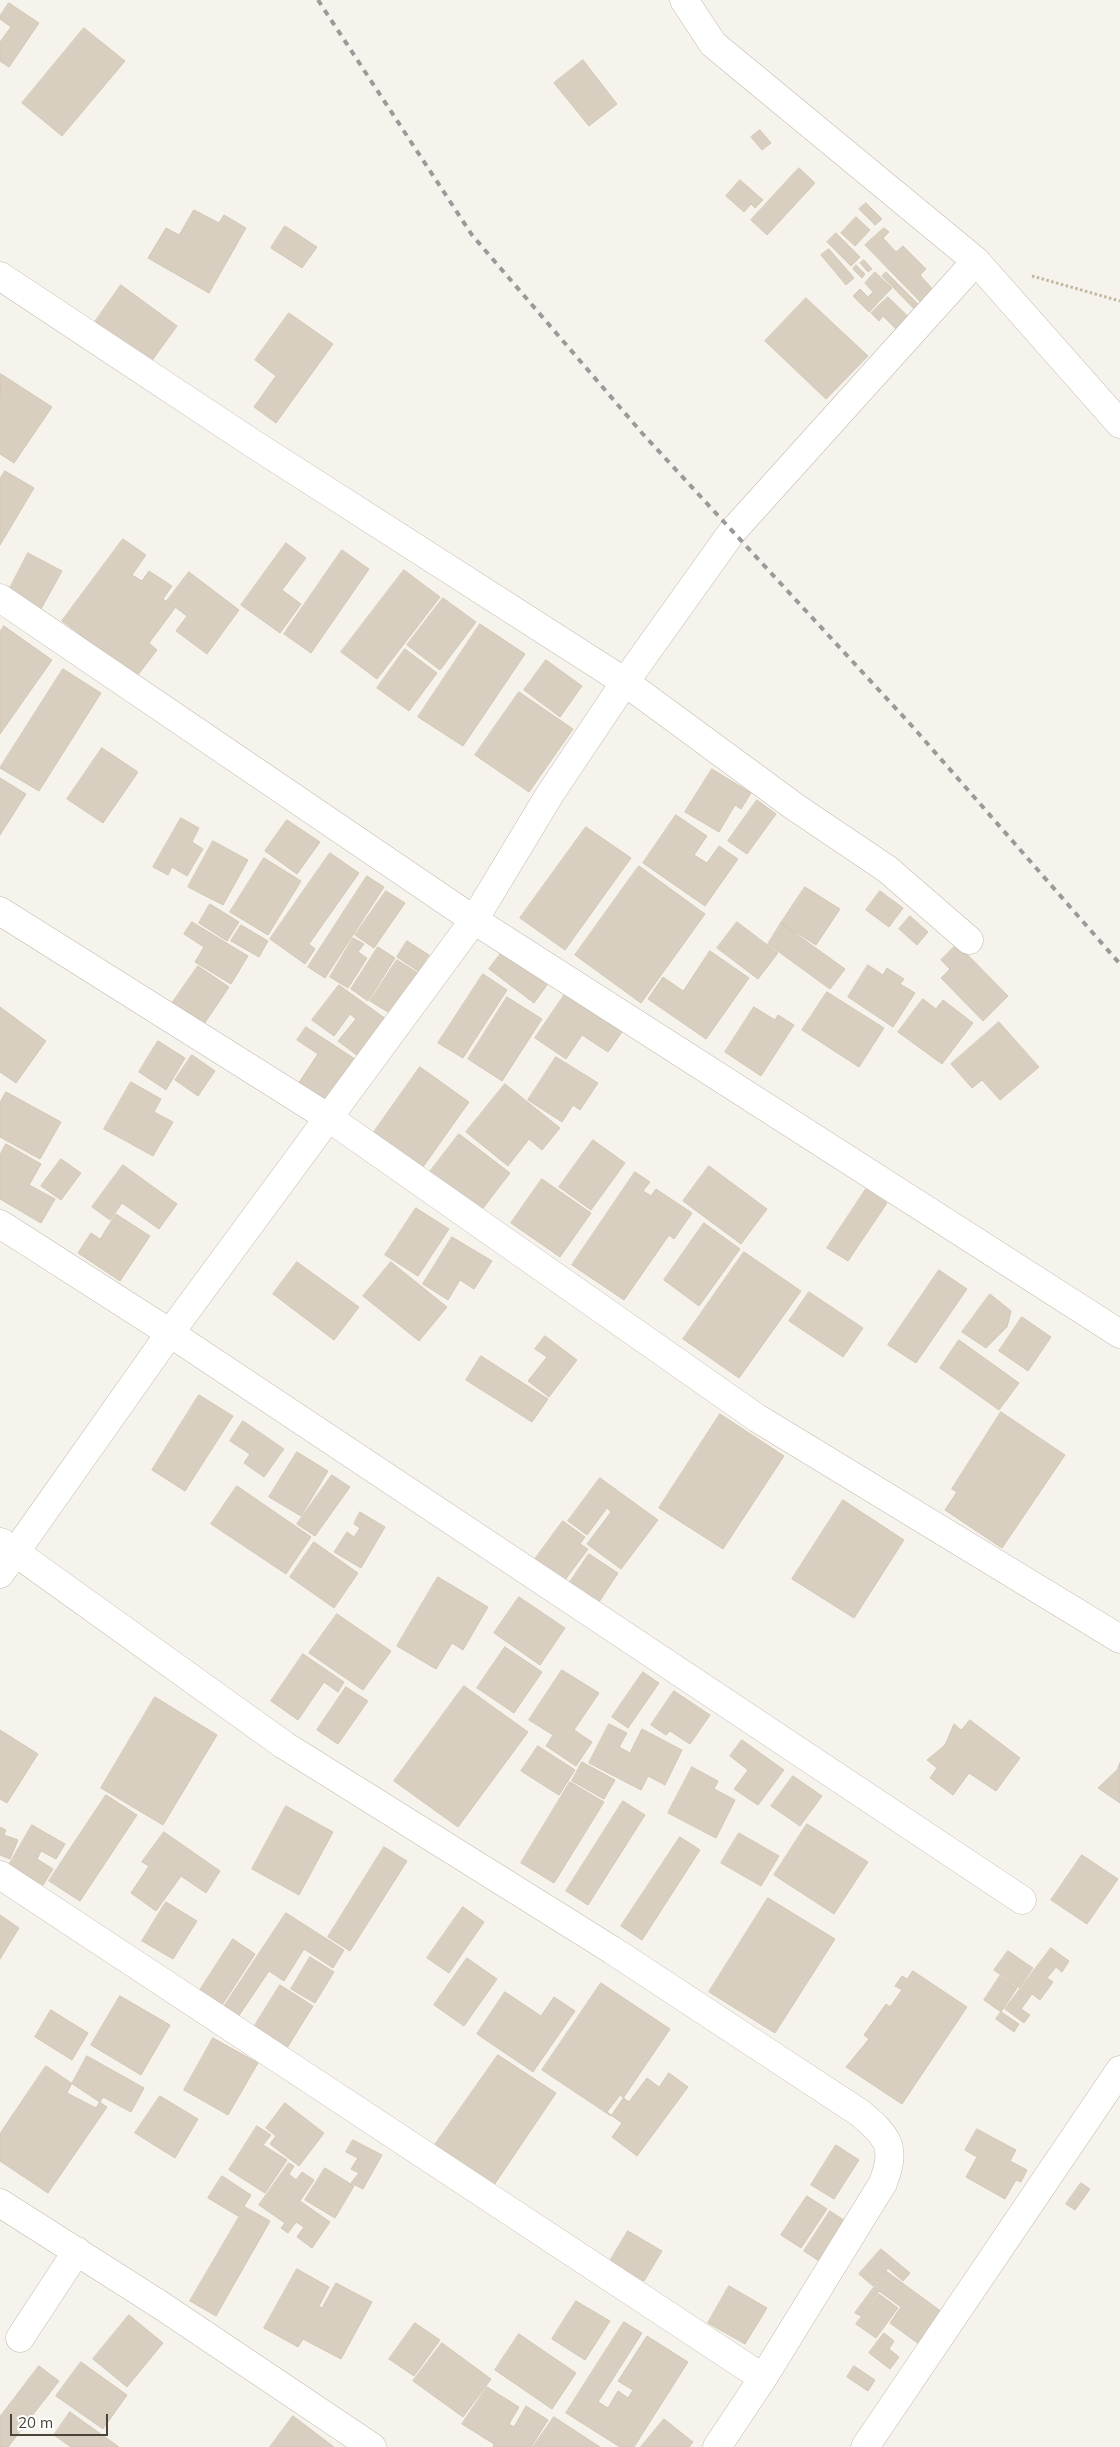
<!DOCTYPE html>
<style>
body{margin:0}
#map{position:relative;width:1120px;height:2447px;overflow:hidden;background:#f6f3ec;font-family:Mulish,sans-serif}
canvas{display:block}
.scale{position:absolute;left:10px;top:2414px;width:98px;height:22px;box-sizing:border-box;border:2px solid #4b4439;border-top:0;padding-left:6px;font-size:15px;line-height:18px;white-space:nowrap;color:#4b4439;-webkit-text-stroke:4px #fff;paint-order:stroke}
</style>
<div id="map">
<canvas width="1120" height="2447"></canvas>
<div class="scale">20 m</div>
</div>
<script>
const ctx = document.querySelector('canvas').getContext('2d');
ctx.lineJoin = 'round';
function fill(path, color) {
  ctx.fillStyle = color;
  ctx.fill(path, 'evenodd');
}
function stroke(path, color, width, dash) {
  ctx.strokeStyle = color;
  ctx.lineWidth = width;
  ctx.lineCap = dash ? 'butt' : 'round';
  ctx.setLineDash(dash || []);
  ctx.stroke(path);
}
const building = new Path2D(`
 M9,3L39,23L9,67L0,61V42L11,27L0,19V16Z
 M84,28L125,61L62,136L22,103Z
 M583,60L617,104L589,126L554,83Z
 M760,130L771,143L762,150L751,137Z
 M799,168L815,183L767,235L751,220Z
 M740,180L763,200L755,208L751,204L744,212L726,196Z
 M866,203L882,219L875,225L859,209Z
 M194,210L219,223L224,215L246,228L209,293L148,258L166,228L179,235Z
 M856,217L870,230L855,246L841,233Z
 M285,226L317,247L302,268L271,248Z
 M884,228L889,232L883,238L896,252L903,246L926,269L920,275L935,292L934,316L865,245Z
 M836,233L860,257L851,266L827,242Z
 M829,249L854,278L846,285L821,255Z
 M864,260L872,269L868,272L860,263Z
 M856,265L865,274L862,278L853,269Z
 M875,272L892,288L869,312L853,296L860,289L868,297L873,292L865,283Z
 M886,272L932,318L927,322L882,276Z
 M121,285L177,326L148,366L92,326Z
 M888,297L921,329L902,347L890,335L896,329L883,316L879,321L871,313Z
 M806,298L868,356L826,399L765,341Z
 M289,313L333,344L276,423L254,407L276,376L255,360Z
 M1,374L52,407L14,463L0,454Z
 M5,471L34,488L0,545V479Z
 M123,539L146,555L132,575L142,581L149,571L172,586L163,599L175,608L149,643L157,650L137,676L62,621Z
 M286,543L306,558L282,590L301,604L280,633L241,605Z
 M342,550L369,569L311,653L284,634Z
 M28,553L62,571L41,609L8,592Z
 M404,570L440,597L377,679L341,652Z
 M189,572L239,610L207,654L176,631L187,616L167,601Z
 M443,598L476,622L440,670L407,645Z
 M480,624L525,654L463,746L418,717Z
 M4,626L52,660L0,734V632Z
 M405,649L437,673L409,711L377,688Z
 M546,660L582,686L560,717L524,690Z
 M63,669L101,693L39,791L0,768Z
 M519,692L573,729L529,792L475,755Z
 M102,748L138,772L103,823L67,799Z
 M712,769L751,793L741,809L735,805L719,832L685,812Z
 M0,778L26,794L0,835Z
 M757,800L776,814L747,854L728,841Z
 M676,815L707,836L694,855L707,863L719,846L738,859L705,906L643,863Z
 M181,818L199,828L192,842L203,849L187,876L172,867L168,875L153,867Z
 M287,820L320,842L297,874L265,851Z
 M586,827L631,858L565,950L520,918Z
 M213,841L248,860L223,905L188,887Z
 M330,853L359,873L309,944L315,949L305,964L270,939Z
 M264,858L301,881L268,935L230,912Z
 M639,866L705,914L641,1003L575,955Z
 M367,876L384,887L325,978L308,967Z
 M805,887L840,909L816,945L781,923Z
 M386,891L405,903L374,948L355,935Z
 M880,891L903,908L889,927L866,910Z
 M210,904L239,922L227,941L199,923Z
 M910,916L928,932L917,945L899,929Z
 M192,922L248,956L231,984L195,962L204,947L184,934Z
 M737,922L778,953L758,979L717,948Z
 M781,923L845,969L830,989L768,944Z
 M241,925L268,941L259,957L231,941Z
 M353,938L364,944L358,952L367,958L348,988L330,977Z
 M407,941L429,955L418,971L397,957Z
 M957,944L1008,996L983,1021L941,978L950,969L941,960Z
 M378,947L395,958L368,1001L351,989Z
 M710,951L749,978L706,1039L648,999L663,977L683,991Z
 M502,952L547,985L534,1003L489,969Z
 M397,960L418,973L391,1014L370,1001Z
 M868,965L883,975L887,968L904,979L900,984L915,993L893,1027L848,997Z
 M198,966L229,987L200,1030L168,1009Z
 M483,974L507,990L463,1058L438,1043Z
 M339,985L386,1019L358,1056L338,1041L356,1019L350,1014L334,1036L312,1020Z
 M827,992L884,1028L859,1067L802,1030Z
 M565,994L622,1032L608,1052L582,1035L566,1059L535,1038Z
 M507,997L542,1019L502,1081L468,1059Z
 M923,999L936,1009L943,1000L973,1023L942,1064L898,1032Z
 M0,1007L46,1041L16,1083L0,1072Z
 M754,1007L775,1020L778,1015L794,1025L761,1076L725,1052Z
 M999,1022L1039,1067L1000,1100L982,1080L972,1088L951,1064Z
 M306,1027L355,1059L324,1105L296,1087L318,1054L297,1040Z
 M158,1041L185,1058L166,1090L139,1072Z
 M192,1055L215,1071L198,1096L175,1080Z
 M556,1057L598,1083L580,1110L573,1105L562,1122L528,1100Z
 M420,1067L469,1102L423,1167L374,1132Z
 M131,1082L161,1099L154,1112L173,1122L153,1156L104,1129Z
 M505,1084L560,1128L542,1150L529,1139L508,1166L466,1132Z
 M6,1092L61,1122L40,1159L0,1137V1103Z
 M459,1134L510,1173L480,1212L429,1173Z
 M593,1140L625,1163L591,1210L559,1187Z
 M6,1144L41,1164L29,1185L55,1199L41,1223L0,1199V1155Z
 M61,1159L81,1173L61,1200L41,1186Z
 M123,1165L177,1204L159,1229L122,1203L110,1220L92,1207Z
 M709,1166L767,1209L741,1244L683,1201Z
 M635,1172L650,1182L643,1191L651,1196L656,1189L692,1213L674,1239L669,1235L624,1300L572,1265Z
 M542,1179L591,1213L560,1257L511,1223Z
 M866,1189L887,1203L848,1261L827,1248Z
 M416,1208L449,1229L418,1276L385,1255Z
 M116,1214L150,1236L120,1281L78,1253L91,1233L100,1239Z
 M704,1223L740,1249L699,1306L664,1280Z
 M452,1237L492,1261L474,1289L460,1280L448,1300L423,1284Z
 M744,1252L801,1291L739,1378L683,1339Z
 M297,1262L359,1307L334,1340L273,1294Z
 M391,1262L447,1307L419,1341L363,1296Z
 M939,1270L967,1289L916,1363L888,1345Z
 M809,1292L863,1328L843,1357L789,1321Z
 M990,1294L1011,1311L1007,1327L986,1348L962,1332Z
 M1022,1317L1051,1337L1028,1371L999,1351Z
 M545,1336L577,1360L549,1397L528,1381L547,1357L535,1349Z
 M959,1340L1019,1383L999,1410L940,1368Z
 M481,1356L548,1399L532,1422L466,1380Z
 M199,1395L233,1416L185,1491L152,1470Z
 M1001,1412L1065,1455L1002,1548L945,1510L957,1492L952,1489Z
 M720,1414L784,1456L723,1549L659,1508Z
 M243,1421L284,1449L264,1477L244,1463L250,1454L230,1441Z
 M297,1452L328,1471L301,1516L269,1497Z
 M332,1475L350,1487L315,1536L297,1524Z
 M600,1478L658,1520L621,1569L587,1544L611,1512L607,1508L587,1535L568,1521Z
 M237,1486L311,1537L286,1574L211,1524Z
 M843,1500L904,1540L854,1618L792,1579Z
 M360,1512L385,1527L361,1568L334,1552L347,1532L354,1537L360,1528L354,1524Z
 M563,1521L585,1537L580,1544L588,1549L565,1580L535,1559Z
 M314,1542L358,1573L334,1608L290,1577Z
 M589,1554L618,1573L599,1602L570,1582Z
 M438,1577L488,1607L463,1650L452,1643L436,1669L397,1646Z
 M519,1597L565,1628L540,1665L494,1633Z
 M337,1614L391,1651L363,1690L309,1653Z
 M505,1647L542,1672L514,1713L477,1688Z
 M303,1654L344,1682L338,1692L324,1682L298,1720L271,1701Z
 M562,1670L599,1693L574,1730L592,1742L576,1766L546,1746L553,1735L529,1720Z
 M643,1672L659,1683L628,1728L612,1717Z
 M464,1686L528,1732L458,1827L394,1781Z
 M346,1687L368,1701L338,1744L317,1730Z
 M674,1691L710,1715L690,1744L670,1731L666,1735L651,1725Z
 M155,1697L217,1735L163,1825L101,1788Z
 M970,1720L1020,1758L996,1791L969,1773L953,1795L930,1778L937,1768L927,1760L945,1745L954,1724L961,1730Z
 M609,1724L627,1733L619,1747L630,1753L642,1729L682,1750L665,1785L648,1776L641,1790L589,1763Z
 M0,1730L38,1754L7,1803L0,1799Z
 M742,1740L784,1770L758,1805L734,1789L748,1770L730,1756Z
 M538,1746L575,1770L559,1795L521,1771Z
 M582,1762L615,1780L604,1799L572,1781Z
 M1120,1763V1803L1098,1788L1117,1770Z
 M692,1767L718,1781L714,1789L735,1800L716,1838L668,1813Z
 M793,1776L822,1796L800,1826L771,1806Z
 M570,1782L604,1802L554,1883L521,1863Z
 M106,1795L137,1815L80,1901L49,1881Z
 M623,1801L645,1815L588,1905L566,1891Z
 M286,1806L333,1832L299,1895L252,1869Z
 M807,1824L868,1862L834,1914L774,1875Z
 M32,1825L65,1844L56,1859L41,1851L37,1859L53,1869L43,1885L9,1865Z
 M0,1827L6,1830L4,1835L18,1840L10,1859L0,1855Z
 M164,1832L220,1871L206,1893L181,1876L156,1911L131,1893L149,1866L142,1862Z
 M739,1833L779,1856L761,1886L721,1863Z
 M680,1837L700,1850L642,1940L621,1926Z
 M384,1847L407,1861L350,1951L328,1937Z
 M1082,1855L1118,1879L1087,1924L1051,1900Z
 M768,1898L835,1939L775,2033L709,1992Z
 M166,1902L197,1921L173,1959L142,1941Z
 M463,1907L484,1922L449,1973L427,1958Z
 M286,1913L344,1950L333,1968L304,1949L284,1981L269,1971L238,2017L223,2008Z
 M0,1915L19,1928L0,1959Z
 M233,1939L255,1954L222,2005L200,1990Z
 M1051,1948L1069,1961L1062,1972L1056,1967L1047,1978L1053,1982L1040,2000L1032,1994L1021,2009L1030,2015L1024,2023L1005,2009Z
 M1008,1951L1033,1968L1019,1988L994,1970Z
 M310,1957L334,1972L315,2003L291,1989Z
 M467,1958L497,1979L464,2026L434,2005Z
 M913,1971L967,2007L902,2104L846,2067L869,2039L864,2035L886,2004L890,2007L902,1990L895,1986L902,1976L907,1979Z
 M1000,1976L1017,1988L1001,2012L984,2000Z
 M601,1983L670,2029L611,2116L542,2070Z
 M280,1985L313,2006L287,2048L254,2027Z
 M505,1992L541,2016L554,1997L575,2011L533,2072L477,2034Z
 M120,1996L170,2025L141,2075L91,2045Z
 M51,2010L88,2033L72,2060L35,2037Z
 M1001,2012L1019,2024L1014,2032L996,2019Z
 M213,2038L258,2063L228,2115L184,2090Z
 M498,2055L556,2093L492,2188L443,2161L447,2153L434,2146Z
 M87,2056L144,2088L131,2112L103,2097L96,2108L67,2093Z
 M46,2066L107,2107L48,2193L0,2161V2134Z
 M669,2073L688,2087L637,2156L612,2137L622,2123L607,2112L620,2095L629,2102L647,2078L659,2087Z
 M160,2096L198,2119L175,2158L135,2133Z
 M285,2103L324,2133L299,2166L270,2144L276,2136L266,2128Z
 M257,2126L271,2135L263,2145L287,2160L265,2193L229,2170Z
 M977,2129L1016,2150L1010,2161L1027,2170L1021,2182L1016,2180L1005,2199L966,2177L977,2157L965,2150Z
 M353,2140L382,2155L363,2189L351,2183L359,2173L351,2169L358,2158L346,2152Z
 M836,2145L859,2160L834,2199L811,2185Z
 M289,2163L294,2166L289,2174L296,2180L302,2172L314,2180L300,2201L330,2222L312,2248L297,2237L304,2227L296,2222L288,2233L281,2228L285,2223L259,2205Z
 M325,2168L354,2186L335,2218L305,2200Z
 M222,2176L251,2195L238,2216L208,2198Z
 M1081,2183L1090,2189L1075,2210L1066,2204Z
 M807,2196L827,2209L801,2248L781,2235Z
 M245,2207L270,2221L216,2316L190,2301Z
 M830,2211L845,2221L819,2261L804,2251Z
 M628,2231L662,2251L644,2281L610,2261Z
 M881,2249L910,2273L903,2281L888,2268L873,2286L859,2274Z
 M297,2269L329,2287L319,2306L322,2308L336,2283L372,2302L341,2359L303,2339L298,2347L264,2328Z
 M886,2271L942,2312L919,2344L890,2323L901,2307L879,2291L861,2316L855,2313Z
 M729,2286L767,2308L745,2344L708,2323Z
 M879,2294L898,2308L876,2338L856,2324Z
 M576,2301L610,2321L585,2360L552,2339Z
 M129,2315L163,2343L127,2387L93,2359Z
 M624,2322L642,2333L598,2402L608,2408L618,2391L628,2398L633,2390L618,2381L647,2336L688,2362L634,2447H620L566,2413Z
 M415,2323L440,2340L414,2376L389,2359Z
 M884,2333L894,2341L889,2349L899,2357L890,2369L869,2353Z
 M519,2334L576,2373L552,2409L495,2370Z
 M442,2343L491,2379L463,2417L413,2381Z
 M81,2362L127,2395L103,2429L56,2396Z
 M39,2366L59,2381L8,2447H0V2417Z
 M854,2366L875,2380L868,2391L847,2377Z
 M487,2387L519,2407L509,2424L514,2427L526,2406L548,2420L531,2447H493L494,2444L462,2424Z
 M70,2412L119,2447H71L54,2435Z
 M293,2416L334,2447H270Z
 M554,2417L600,2447H533Z
 M664,2419L693,2442L689,2447H641Z`);
fill(building, '#d8cfc1');
stroke(building, '#d3c7b4', 1);
const street = new Path2D(`
 M684,0L713,44L976,261L1120,424
 M0,276L249,441L625,682L795,807L887,869L969,940
 M0,598L474,920L1120,1334
 M0,911L329,1118L757,1418L1120,1639
 M0,1224L170,1333L1022,1900
 M1,1542L284,1745L612,1950L860,2113C888,2137 897,2146 883,2183L763,2378L717,2447
 M0,1574L170,1333L474,920L550,794L625,682L732,532L976,261
 M0,1875L763,2378
 M0,2203L159,2304L372,2447
 M20,2338L77,2251
 M865,2447L1120,2070`);
stroke(street, '#c2bbae', 29);
stroke(new Path2D(`
 M1032,276L1120,301`), '#c4b79f', 3, [2.5, 2.5]);
stroke(street, '#fff', 28);
stroke(new Path2D(`
 M318,0L472,235L642,433L912,726L1120,964`), '#9a9a9a', 4, [6, 6]);
</script>
